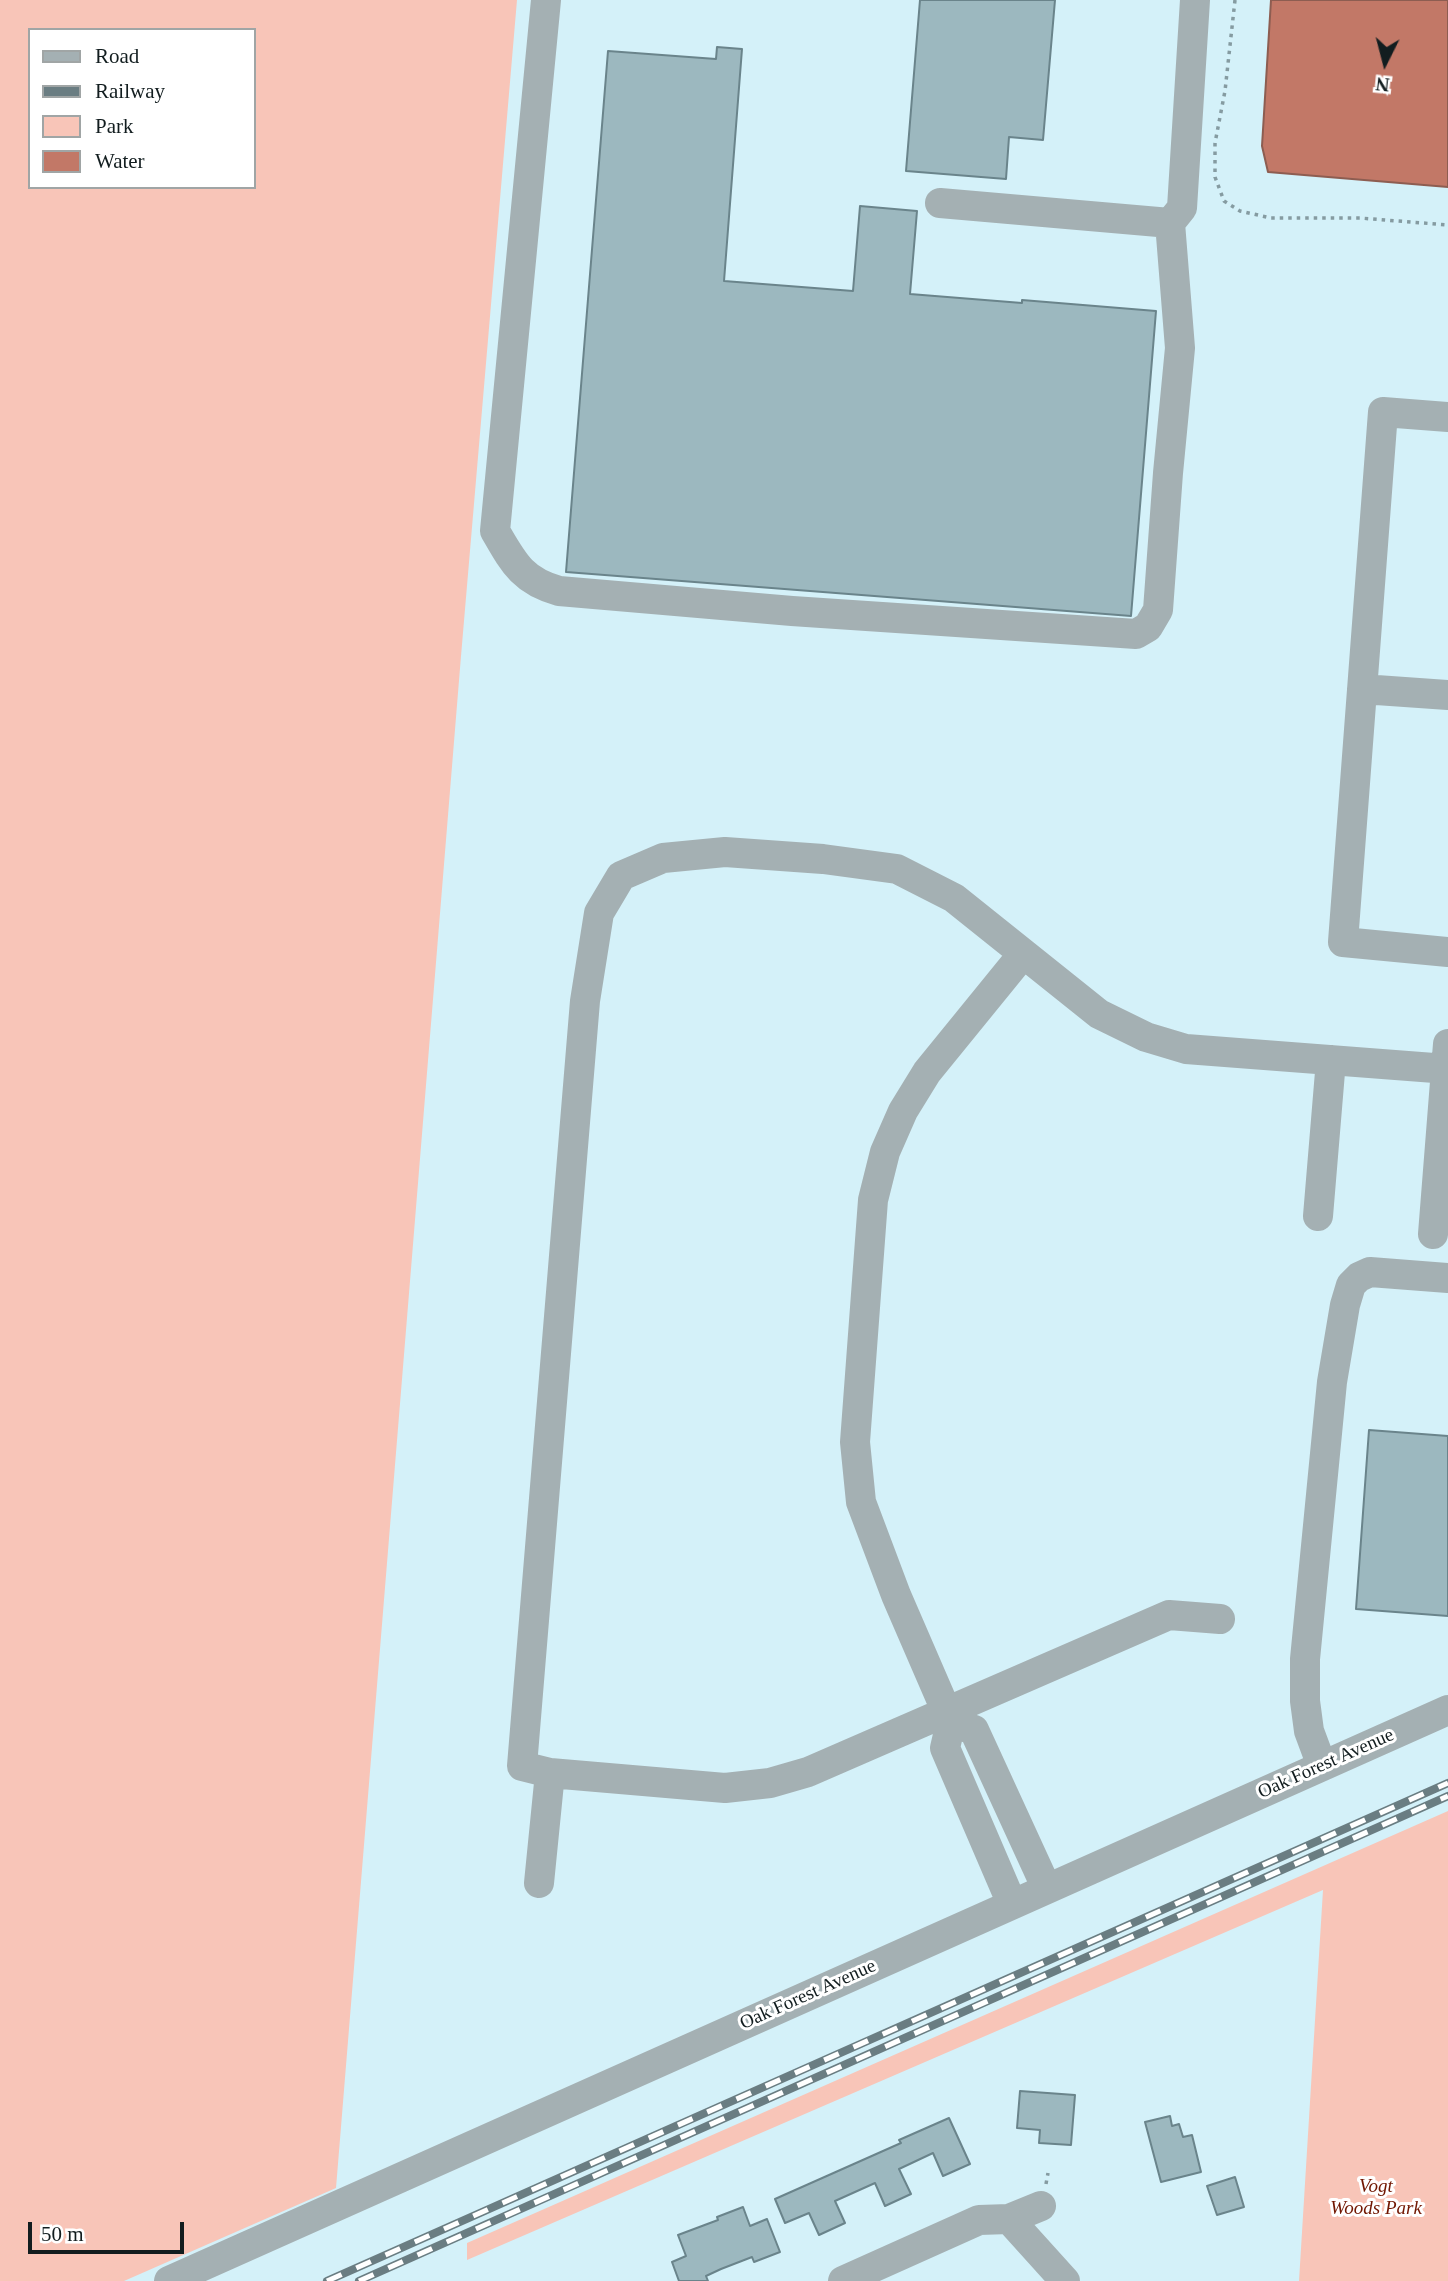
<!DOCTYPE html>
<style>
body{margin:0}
#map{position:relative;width:1448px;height:2281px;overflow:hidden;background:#d4f1f9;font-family:Georgia,serif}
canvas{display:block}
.legend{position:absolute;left:28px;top:28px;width:228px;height:161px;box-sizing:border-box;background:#fff;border:2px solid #a0a5a5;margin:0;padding:9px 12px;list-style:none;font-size:21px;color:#121d1f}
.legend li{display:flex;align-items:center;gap:14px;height:35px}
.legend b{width:35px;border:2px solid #a0a5a5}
.north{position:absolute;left:1350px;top:28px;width:70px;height:70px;-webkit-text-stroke:5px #fff;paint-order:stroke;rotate:186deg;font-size:19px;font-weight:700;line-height:28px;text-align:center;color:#121d1f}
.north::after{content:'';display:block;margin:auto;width:24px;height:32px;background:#121d1f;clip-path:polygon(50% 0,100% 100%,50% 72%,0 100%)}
.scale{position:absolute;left:28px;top:2222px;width:156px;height:32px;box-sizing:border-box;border:4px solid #121d1f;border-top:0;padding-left:9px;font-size:21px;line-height:24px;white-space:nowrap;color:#121d1f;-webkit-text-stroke:5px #fff;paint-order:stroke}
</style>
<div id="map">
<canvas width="1448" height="2281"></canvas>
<ul class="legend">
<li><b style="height:9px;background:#a4b0b3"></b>Road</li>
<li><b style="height:9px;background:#6a7d82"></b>Railway</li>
<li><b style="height:19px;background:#f8c5b8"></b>Park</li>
<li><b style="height:19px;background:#c27867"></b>Water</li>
</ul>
<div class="north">N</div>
<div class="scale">50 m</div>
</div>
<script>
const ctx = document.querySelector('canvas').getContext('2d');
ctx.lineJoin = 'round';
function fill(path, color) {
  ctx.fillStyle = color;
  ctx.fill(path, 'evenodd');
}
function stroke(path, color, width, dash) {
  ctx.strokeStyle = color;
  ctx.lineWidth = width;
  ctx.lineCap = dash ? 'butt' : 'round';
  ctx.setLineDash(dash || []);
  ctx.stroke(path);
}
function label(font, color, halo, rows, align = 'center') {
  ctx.font = font + ' Georgia,serif';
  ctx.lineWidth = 6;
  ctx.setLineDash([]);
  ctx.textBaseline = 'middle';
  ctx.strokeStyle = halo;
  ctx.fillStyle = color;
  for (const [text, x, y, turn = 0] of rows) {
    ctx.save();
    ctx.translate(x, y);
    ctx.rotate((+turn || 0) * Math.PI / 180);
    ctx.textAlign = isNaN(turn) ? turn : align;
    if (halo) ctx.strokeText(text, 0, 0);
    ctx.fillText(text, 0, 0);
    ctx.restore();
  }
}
fill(new Path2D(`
 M0,0H517L461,656L336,2188L124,2281H0ZM30,30H254V187H30Z
 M1448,1811V2281H1299L1323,1890L467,2260V2243Z`), '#f8c5b8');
const water = new Path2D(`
 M1271,0H1448V187L1268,172L1262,146Z`);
fill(water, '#c27867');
stroke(water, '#8d5d51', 2);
const building = new Path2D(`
 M920,0H1055L1043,140L1009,137L1006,179L906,171Z
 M717,47L742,49L724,281L853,291L860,206L917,211L910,294L1022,303V300L1156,311L1131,616L566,572L608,51L716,59Z
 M1369,1430L1448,1436V1616L1356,1609Z
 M1020,2091L1075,2095L1071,2145L1039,2143L1040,2130L1017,2128Z
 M1170,2116L1172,2126L1179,2124L1183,2137L1192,2135L1201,2172L1161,2182L1145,2122Z
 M949,2118L970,2164L943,2176L933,2153L899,2169L911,2194L885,2206L875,2183L835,2201L845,2223L819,2235L809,2213L785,2223L775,2199L901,2143L899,2140Z
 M1235,2177L1244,2207L1217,2215L1207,2186Z
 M743,2207L750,2226L767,2219L780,2252L754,2262L752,2257L721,2269L706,2276L708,2281H679L672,2262L686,2256L678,2235L718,2220L717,2217Z`);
fill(building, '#9cb8bf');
stroke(building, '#6a848b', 2);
stroke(new Path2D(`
 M1235,0L1225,91L1215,143V177L1224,201L1240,211L1271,218H1360L1448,225
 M1046,2184L1048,2173`), '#859ba1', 3.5, [3.5, 5]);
stroke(new Path2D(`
 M546,0L495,531C513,562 522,581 559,591L792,611L1136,634L1148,627L1158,610L1168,473L1180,348L1170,223
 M940,203L1170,223L1182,208L1195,0
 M1448,417L1383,412L1343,942L1448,952
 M1362,689L1448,695
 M1318,1216L1331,1060
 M1433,1234L1448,1044
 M1220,1619L1169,1615L808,1772L770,1783L725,1788L550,1773L522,1766L585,1001L599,913L621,876L663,858L725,852L823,859L897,869L954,898L1099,1014L1146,1037L1186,1049L1448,1069
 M951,1722L974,1730L1047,1889
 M1322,1766L1309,1731L1305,1701V1659L1332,1382L1345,1305L1351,1285L1359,1277L1370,1272L1448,1278
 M539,1883L550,1773
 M1012,1904L945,1748L951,1722L896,1595L861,1502L855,1442L873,1200L885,1152L903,1111L927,1072L1023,954
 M1009,2219L1065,2281
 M169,2281L1448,1710
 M843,2281L979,2220L1009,2219L1041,2206`), '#a4b0b3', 30);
const rail = new Path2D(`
 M327,2281L1448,1783
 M359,2281L1448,1796`);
stroke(rail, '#6a7d82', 8);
stroke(rail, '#fff', 5, [16]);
label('19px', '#121d1f', '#fff', [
 ["Oak Forest Avenue",1326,1764,-24],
 ["Oak Forest Avenue",808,1995,-24]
]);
label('italic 19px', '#711702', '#fff', [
 ["Vogt",1376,2187],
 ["Woods Park",1376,2209]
]);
</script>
